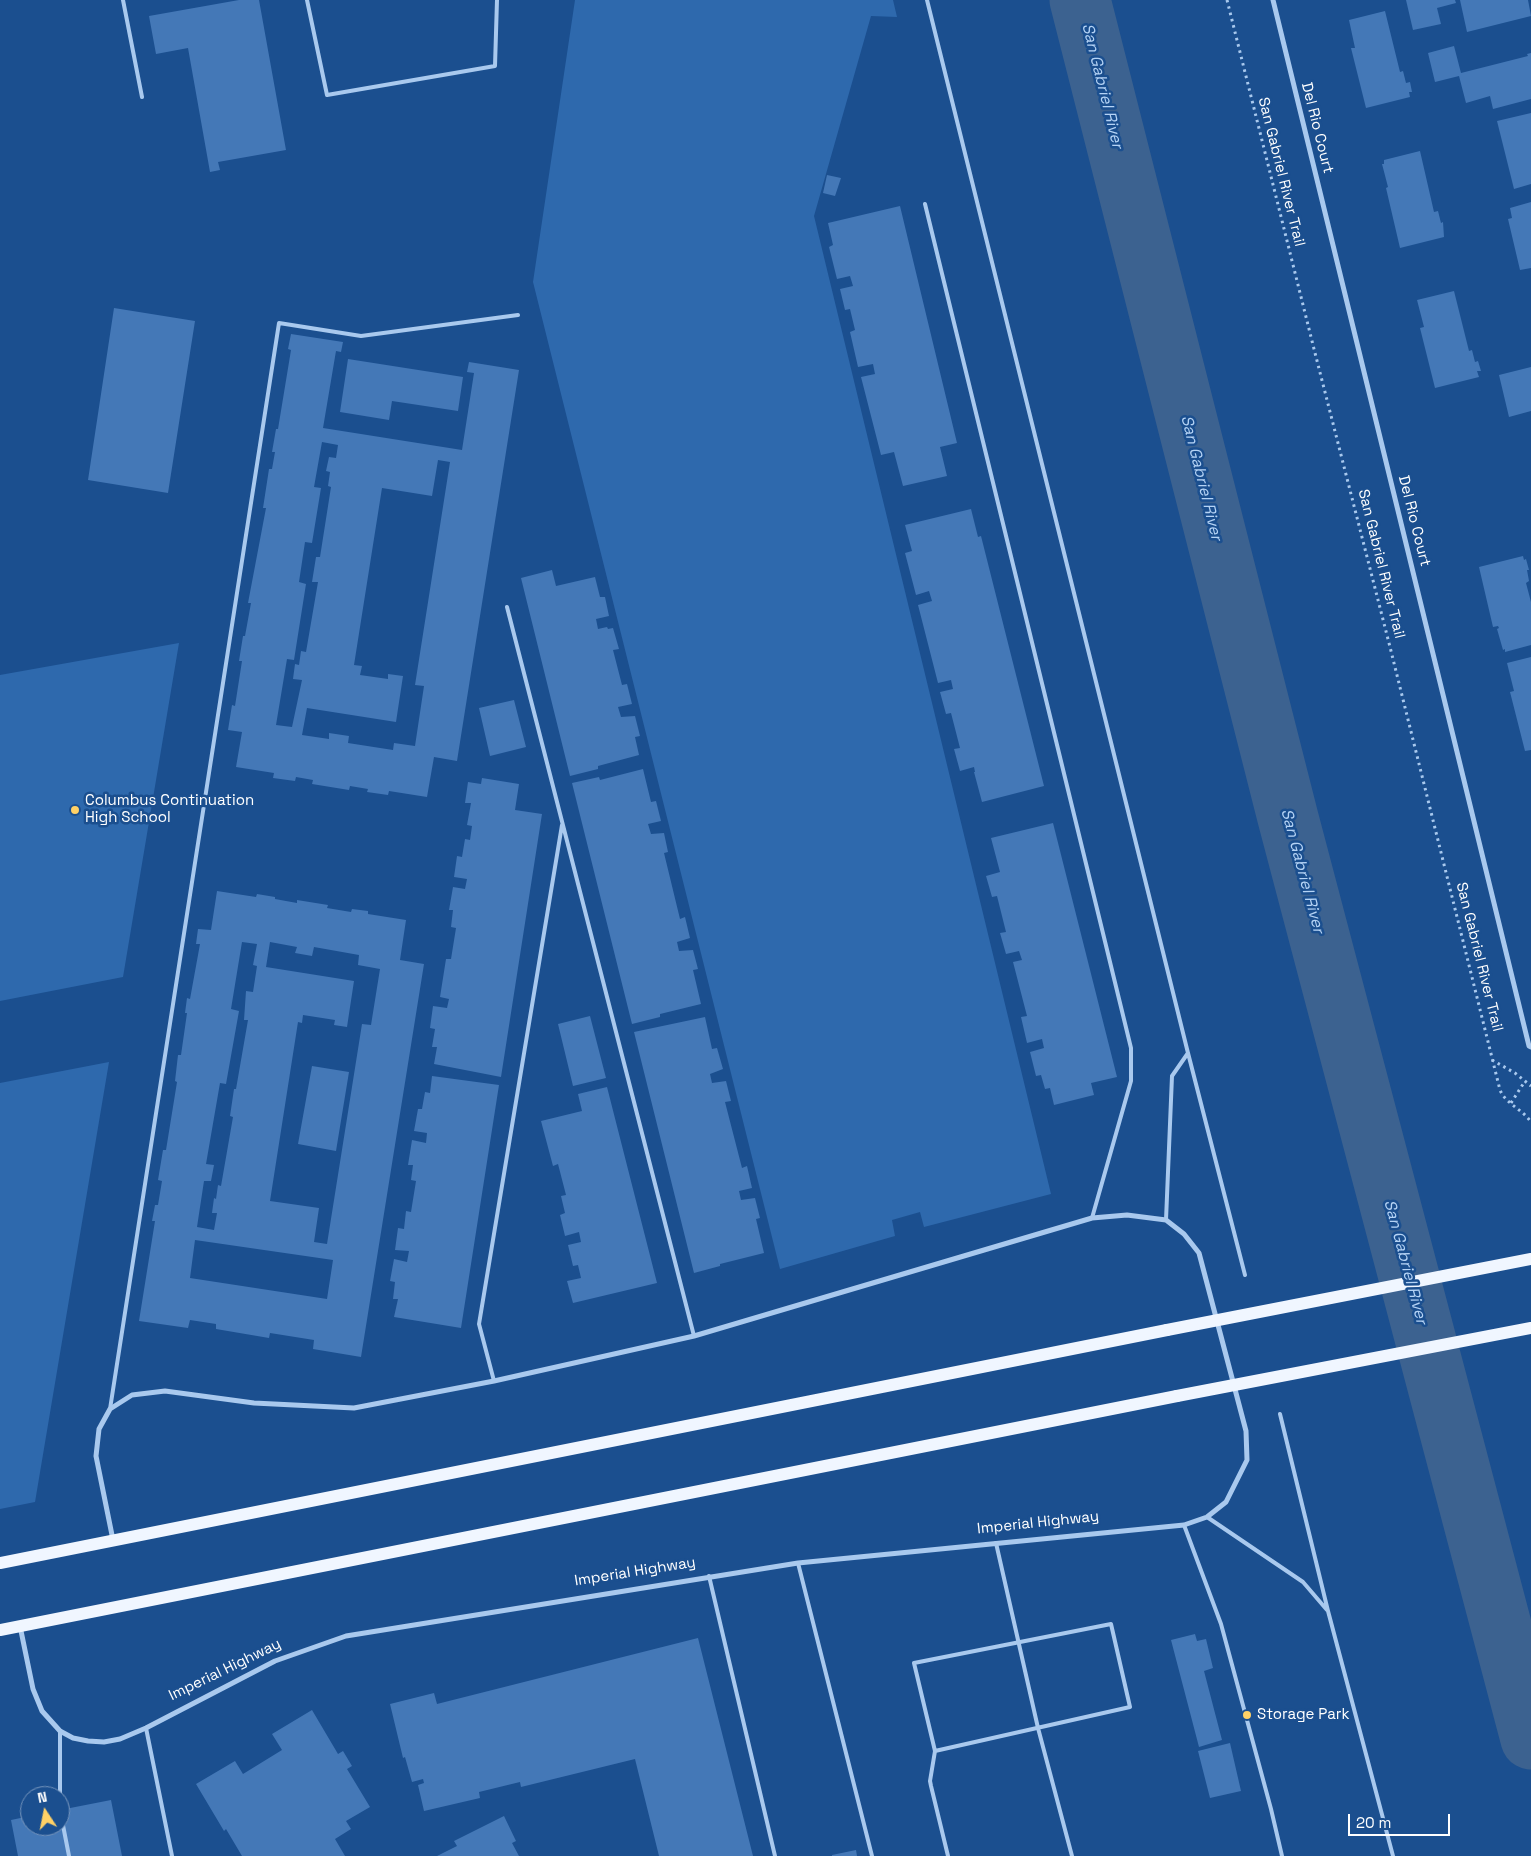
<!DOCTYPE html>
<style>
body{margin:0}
#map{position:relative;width:1531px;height:1856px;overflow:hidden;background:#1b4f8f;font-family:"Space Grotesk",sans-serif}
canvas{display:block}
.north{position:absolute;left:20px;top:1786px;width:50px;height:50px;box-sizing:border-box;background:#1b4f8f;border:1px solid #7695bc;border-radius:50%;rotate:349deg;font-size:14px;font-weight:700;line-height:20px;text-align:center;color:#fff}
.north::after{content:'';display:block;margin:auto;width:18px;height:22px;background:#ffd166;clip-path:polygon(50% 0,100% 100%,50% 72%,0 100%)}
.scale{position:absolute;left:1348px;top:1814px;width:102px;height:22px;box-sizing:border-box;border:2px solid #fff;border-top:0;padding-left:6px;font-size:15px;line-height:18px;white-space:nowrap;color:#fff;-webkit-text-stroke:4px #1b4f8f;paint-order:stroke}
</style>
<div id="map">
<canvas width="1531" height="1856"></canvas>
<div class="north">N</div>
<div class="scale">20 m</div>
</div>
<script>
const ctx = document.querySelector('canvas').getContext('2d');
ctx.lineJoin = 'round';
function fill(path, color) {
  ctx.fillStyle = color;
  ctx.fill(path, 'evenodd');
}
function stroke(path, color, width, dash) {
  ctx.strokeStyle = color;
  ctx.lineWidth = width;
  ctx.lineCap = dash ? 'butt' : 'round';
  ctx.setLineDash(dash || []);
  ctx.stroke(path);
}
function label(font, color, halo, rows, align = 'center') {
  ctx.font = font + ' "Space Grotesk",sans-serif';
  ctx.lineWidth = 5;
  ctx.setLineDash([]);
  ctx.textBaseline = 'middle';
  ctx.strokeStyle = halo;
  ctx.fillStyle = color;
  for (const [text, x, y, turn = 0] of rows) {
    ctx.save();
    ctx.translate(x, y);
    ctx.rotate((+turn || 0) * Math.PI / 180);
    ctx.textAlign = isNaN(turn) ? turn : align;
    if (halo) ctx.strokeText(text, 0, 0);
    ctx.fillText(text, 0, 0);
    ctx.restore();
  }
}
fill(new Path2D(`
 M575,0H893L897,17L871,16L814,216L1051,1194L924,1227L920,1212L892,1220L895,1236L780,1269L533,282Z
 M179,643L123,977L0,1001V675Z
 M109,1062L35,1502L0,1509V1083Z`), '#2e69ad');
stroke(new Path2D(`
 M1080,0L1288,818L1531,1739`), '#3c6290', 61);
fill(new Path2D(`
 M239,0H259L286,150L218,162L220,170L210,172L188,48L156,54L149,16Z
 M1406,0H1455L1456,3L1437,8L1441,24L1413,30Z
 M1460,0H1528L1531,16L1467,32Z
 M1385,11L1400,72L1403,71L1406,83L1410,82L1412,92H1409L1410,97L1366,108L1351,48H1355L1349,20Z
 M1454,46L1461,73L1528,56L1527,54L1531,53V99L1493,109L1490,96L1466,103L1459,76L1435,82L1428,53Z
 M1531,113V184L1514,189L1497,121Z
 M1420,151L1434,212L1438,211L1441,223L1443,222L1444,237L1400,248L1386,188L1388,187L1382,164H1384V160Z
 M827,175L841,178L835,196L823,193Z
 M1531,202V268L1520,270L1508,219L1512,218L1510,208Z
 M900,206L957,443L940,447L947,476L903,486L894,452L881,455L861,377L875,374L873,364L858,367L850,332L855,330L850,309L845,310L840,289L853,286L850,276L837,279L829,247L833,245L828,223Z
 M1454,291L1469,351L1472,350L1475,362L1478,361L1481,371H1477L1479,377L1435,388L1420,328L1424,327L1417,300Z
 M114,308L195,321L168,493L88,480Z
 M291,334L343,342L341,352L336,351L323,428L462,450L474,373L467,372L469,362L519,370L457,761L434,757L427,797L389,791L388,795L367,792L368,789L350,786L349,790L312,784L313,780L296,777L295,781L273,778L274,773L236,767L242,732L228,730L232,705L235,706L242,661H239L243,636H245L251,603H248L266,508H263L269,469H272L275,452H272L276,429H278L291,350L288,349ZM322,442L338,445L336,458L329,457L326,471L330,472L328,486L331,487L320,557H316L312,582H318L306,652L301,651L299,665L295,664L293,679L302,680L292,727L276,725L287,659L294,660L306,584L299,582L305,542L312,543L321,488L314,487ZM438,460L450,462L415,685L424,686L415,746L394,743L393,750L348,743L349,736L329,733V739L302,735L307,708L396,722L403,676L388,674V679L360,675L362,666L354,665L382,488L432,496Z
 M348,359L463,377L458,411L392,401L389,420L340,412Z
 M1531,367V411L1509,417L1499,375Z
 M971,509L978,537L981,536L1044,786L982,802L974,772H975L974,767L960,771L954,749L960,748L951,713L946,714L940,692L953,689L951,680L938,683L918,605L932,601L929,591L916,595L905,553L912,551L905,525Z
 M1523,556L1524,560L1526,559L1529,570H1527L1529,581L1526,583L1531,602V645L1505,652V649L1503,650L1497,629L1499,628L1498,626L1493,627L1479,567Z
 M552,570L556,586L595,577L600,597H605L609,616L596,619L598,629L607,627L608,629L613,628L619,649L613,650L622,685L627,684L632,704L618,707L621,717L635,716L640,736L635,737L639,755L598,766V769L570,776L521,578Z
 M1531,657V750L1525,751L1510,692L1514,691L1507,663Z
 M514,700L526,747L490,756L479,708Z
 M643,769L651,802L656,801L661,821L648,824L651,834L664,833L668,852L664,853L680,919L685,917L690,938L677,942L679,951L693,950L698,969L693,970L701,1004L660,1014V1017L632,1024L572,783L599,777L600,780Z
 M482,778L519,784L515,810L542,814L501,1077L434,1064L437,1047H432L435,1029L430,1028L433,1006L447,1008L449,999L440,997L446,959H451L456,928L451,927L453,910H449L453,887L465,889L467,879L454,877L457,856L462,857L465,839L470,840L472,826L467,825L471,803H465L468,782L481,784Z
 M1053,823L1117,1077L1091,1083L1094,1095L1054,1105L1050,1088L1045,1089L1041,1075L1036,1076L1030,1052L1044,1048L1042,1039L1027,1043L1021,1017L1027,1016L1013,962L1022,960L1019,951L1006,954L1000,933L1006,932L997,896L992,897L986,876L1000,872L991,838Z
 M217,891L256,897L257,894L275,897V899L297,903V900L328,905L327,908L351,912L352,909L368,911V914L406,920L400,960L424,964L361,1357L313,1349L314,1340L270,1333L269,1338L216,1329V1324L190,1320L188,1328L139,1321L155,1221H152L155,1205H158L162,1181L158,1180L163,1150H166L177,1082L175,1081L178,1055H181L187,1013H185L187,998L190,999L200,944H196L198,929L211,930ZM242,942L257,944L253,965L257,966L253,992L246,991L244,1020H248L236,1089H234L230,1116L233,1117L221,1186L218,1185L216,1199L214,1198L212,1213H217L214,1230L197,1227L204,1181H211L214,1165L206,1164L220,1083L226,1084L239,1011L231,1009ZM270,942L297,947L295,953L312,956L314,947L359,955L358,965L380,969L371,1025L362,1024L327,1244L314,1242L319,1208L270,1201L298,1022L302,1023L303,1015L335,1020L334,1025L347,1027L354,981L266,967ZM195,1240L333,1260L327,1299L190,1278Z
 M590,1016L606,1078L573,1086L558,1024Z
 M705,1017L712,1049L717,1048L723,1069L710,1074L712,1083L726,1081L731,1101L725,1102L742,1168L747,1166L752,1188L739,1191L741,1200L755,1198L760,1218L756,1219L764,1253L720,1264V1266L694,1273L634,1032Z
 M312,1066L349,1072L336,1151L298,1144Z
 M432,1076L499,1085L461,1328L394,1317L398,1299H393L395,1282L390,1281L394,1259L407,1262L409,1251L395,1250L398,1228L404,1229L406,1211L411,1212L416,1181L411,1180L413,1165H408L412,1140L426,1143L427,1133L414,1131L418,1109H422L425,1092L430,1093Z
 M607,1087L657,1283L573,1303L567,1281L581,1278L578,1265L573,1266L568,1245L581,1242L579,1232L565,1236L560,1215L565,1213L561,1196L566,1195L558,1164L553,1166L541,1121L582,1111L578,1094Z
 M1195,1634L1197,1641L1206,1639L1213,1668L1204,1671L1222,1740L1199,1747L1171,1640Z
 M698,1638L753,1856H659L635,1759L521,1787L520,1782L479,1792L480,1798L424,1811L418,1785L424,1783L423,1779L412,1782L405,1757L403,1758L390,1704L434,1693L437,1704Z
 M312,1710L338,1754L343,1751L352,1766L347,1769L370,1807L346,1821L351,1829L335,1839L345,1856H242L226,1829L224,1831L196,1784L235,1761L243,1774L282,1750L272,1734Z
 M1230,1743L1241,1791L1210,1798L1198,1751Z
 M111,1800L122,1856H18L11,1820L30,1816V1826H60V1810Z
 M504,1816L516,1841L512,1843L519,1856H437L457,1846L454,1841Z
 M856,1850L857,1856H832V1855Z`), '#4478b7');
stroke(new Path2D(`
 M1227,0L1314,349L1390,647L1500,1090C1506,1104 1522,1109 1531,1122
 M1492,1060L1515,1073L1531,1086
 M1511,1103L1525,1081`), '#a9c9ee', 3, [2.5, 4]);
stroke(new Path2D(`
 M123,0L142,97
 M307,0L327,95L495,66L497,0
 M927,0L1188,1053L1245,1275
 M925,204L1131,1048V1081L1092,1218
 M507,607L694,1336
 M1166,1220L1172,1076L1188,1053
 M494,1381L479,1324L562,825
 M110,1409L279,323L361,336L518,315
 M1280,1414L1328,1611L1393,1856
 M1207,1517L1303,1582L1327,1610
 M1184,1525L1221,1624L1271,1809L1282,1856
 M996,1543L1038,1728L1072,1856
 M798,1563L872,1856
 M709,1576L775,1856
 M146,1728L172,1856
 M60,1731V1810L69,1856
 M935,1751L1130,1707L1111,1624L914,1663L935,1751L930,1781L931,1786L948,1856`), '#a9c9ee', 4);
stroke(new Path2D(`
 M1273,0L1529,1046L1531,1047
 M20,1626L33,1689L42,1711L60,1731L73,1738L88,1741L104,1742L120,1739L146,1728L275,1661L346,1636L798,1563L1184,1525L1207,1517L1226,1502L1247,1460L1246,1431L1199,1253L1184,1234L1166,1220L1127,1215L1092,1218L694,1336L494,1381L354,1408L254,1403L165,1391L132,1395L110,1409L99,1429L96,1456L113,1540`), '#a9c9ee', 5);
stroke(new Path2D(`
 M0,1563L1167,1330
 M0,1630L1177,1396`), '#f0f6ff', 12);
stroke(new Path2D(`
 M1167,1330L1531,1259
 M1177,1396L1531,1328`), '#f0f6ff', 12);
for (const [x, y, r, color] of [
 [75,810,5,"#ffd166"],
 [1247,1715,5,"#ffd166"]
]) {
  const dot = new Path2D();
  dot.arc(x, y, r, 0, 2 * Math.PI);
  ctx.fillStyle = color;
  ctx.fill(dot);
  stroke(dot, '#1b4f8f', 2);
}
label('15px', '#fff', '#1b4f8f', [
 ["Del Rio Court",1317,128,76],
 ["San Gabriel River Trail",1281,172,76],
 ["Del Rio Court",1414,521,76],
 ["San Gabriel River Trail",1381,564,76],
 ["San Gabriel River Trail",1479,957,76],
 ["Imperial Highway",1038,1523,-6],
 ["Imperial Highway",635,1572,-9],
 ["Imperial Highway",225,1670,-26]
]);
label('15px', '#fff', '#1b4f8f', [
 ["Columbus Continuation",85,801],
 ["High School",85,818],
 ["Storage Park",1257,1715]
], 'left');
label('italic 16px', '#b5d3f5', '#1b4f8f', [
 ["San Gabriel River",1102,86,76],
 ["San Gabriel River",1201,478,76],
 ["San Gabriel River",1302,871,75],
 ["San Gabriel River",1405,1262,75]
]);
</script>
